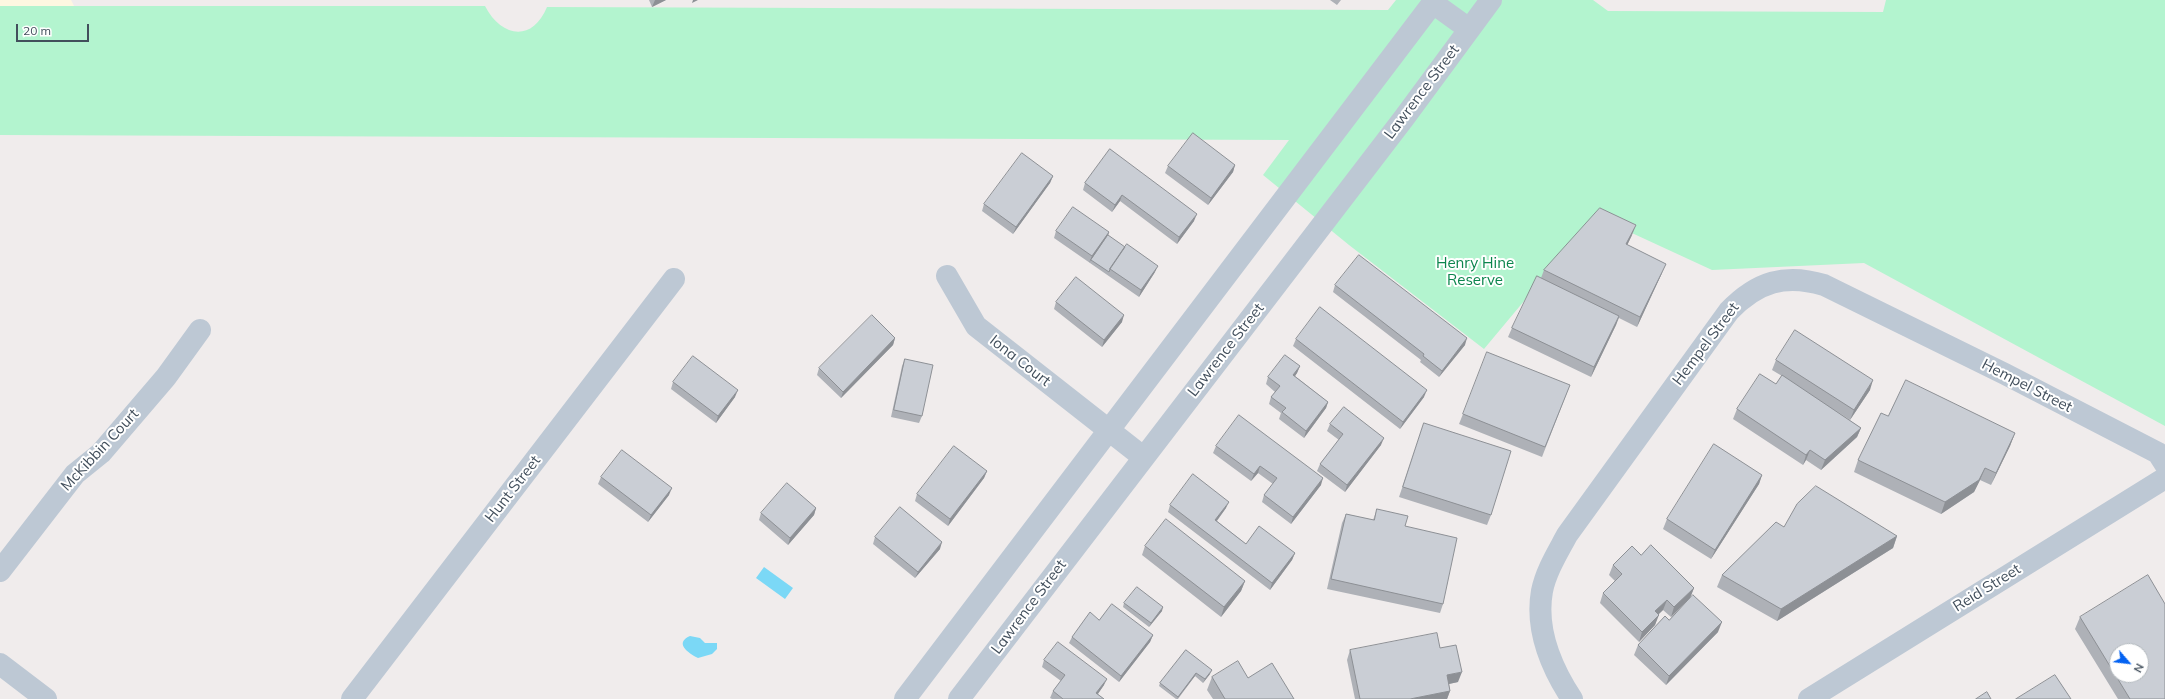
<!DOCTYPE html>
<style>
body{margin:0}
#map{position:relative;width:2165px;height:699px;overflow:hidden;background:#f0ecec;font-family:Mulish,sans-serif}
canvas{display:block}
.north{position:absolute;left:2109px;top:643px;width:40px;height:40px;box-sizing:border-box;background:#fff;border:1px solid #b3b9be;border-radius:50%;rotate:118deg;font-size:11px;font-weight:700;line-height:16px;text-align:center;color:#424f5c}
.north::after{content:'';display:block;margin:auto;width:14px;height:18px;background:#0362f2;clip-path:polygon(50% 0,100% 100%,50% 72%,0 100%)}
.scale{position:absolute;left:16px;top:24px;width:73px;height:18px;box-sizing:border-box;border:2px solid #424f5c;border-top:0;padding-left:5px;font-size:12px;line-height:14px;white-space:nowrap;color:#424f5c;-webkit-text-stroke:3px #fff;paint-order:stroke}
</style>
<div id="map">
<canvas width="2165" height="699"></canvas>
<div class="north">N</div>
<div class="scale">20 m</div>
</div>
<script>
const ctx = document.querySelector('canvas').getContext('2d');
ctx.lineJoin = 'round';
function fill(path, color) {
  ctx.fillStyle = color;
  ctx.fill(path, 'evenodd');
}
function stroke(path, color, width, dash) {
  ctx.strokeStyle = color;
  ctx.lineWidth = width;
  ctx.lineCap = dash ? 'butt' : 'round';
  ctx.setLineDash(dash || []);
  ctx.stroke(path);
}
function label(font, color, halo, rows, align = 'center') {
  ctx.font = font + ' Mulish,sans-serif';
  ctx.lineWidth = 4;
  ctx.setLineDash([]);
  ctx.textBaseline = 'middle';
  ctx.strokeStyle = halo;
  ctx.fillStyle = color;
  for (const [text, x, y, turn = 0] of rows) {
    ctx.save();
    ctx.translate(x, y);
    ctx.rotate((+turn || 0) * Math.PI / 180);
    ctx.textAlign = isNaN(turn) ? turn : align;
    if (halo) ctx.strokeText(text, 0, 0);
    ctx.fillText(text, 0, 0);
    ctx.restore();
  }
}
fill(new Path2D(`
 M0,0H71L74,6H0Z`), '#fef7e1');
fill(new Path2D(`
 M1396,0H1593L1608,11L1883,12L1886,0H2165V426L1864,263L1712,270L1595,216L1484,349L1349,245L1263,175L1289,140L0,135V6H485C501,37 532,43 547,7L1388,10Z`), '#b3f4cf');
fill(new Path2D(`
 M764,567L793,588L785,599L756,578Z
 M690,636L700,638L705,643H717V649L712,654L698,658C688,653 674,643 690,636Z`), '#7bd8f6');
stroke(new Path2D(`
 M1433,3L1469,29
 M947,276L976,326L1143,457
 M0,571L75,474L101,453L166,377L200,330
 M0,664L46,699
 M352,699L674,279
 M905,699L1435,0
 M959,699L1404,118L1491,0
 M1572,699C1551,667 1535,630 1542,591C1546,571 1558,552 1567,535L1729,311C1757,282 1785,273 1824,285L2005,374L2158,453L2165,464
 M1809,699L2165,478`), '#bdc8d4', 22);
fill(new Path2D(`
 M649,0H666L652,7Z
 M1330,0H1341L1337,5Z
 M1110,149L1194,221L1177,244L1120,201L1112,212L1083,190L1085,183Z
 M1235,165L1233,172L1208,205L1165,173L1168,166Z
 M1053,176L1050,183L1013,234L982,211L984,204Z
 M1056,231L1109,232L1108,235L1155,272L1139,297L1054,238Z
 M1632,235L1627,245L1662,273L1637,327L1619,318L1616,325L1591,377L1508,337L1512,328L1541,278L1544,270Z
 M1335,285L1465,345L1439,377L1420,362L1421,360L1333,292Z
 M1056,302L1122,322L1102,347L1054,309Z
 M895,338L893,345L841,398L817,375L819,368Z
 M1296,339L1424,397L1400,429L1293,346Z
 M905,359L922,416L919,423L891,417L902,366Z
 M1776,360L1870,390L1850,420L1832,408L1861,428L1857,437L1821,470L1806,460L1803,465L1733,419L1737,409L1776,384L1782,376L1772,370Z
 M1300,366L1297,373L1295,376L1328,402L1326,408L1304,438L1279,419L1281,413L1269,404L1271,397L1275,392L1266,384L1268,377Z
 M673,382L735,397L716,423L671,389Z
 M1570,385L1542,457L1459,424L1463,414Z
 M1888,416L2015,433L2010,446L1991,485L1980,480L1974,492L1941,514L1854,472L1858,460Z
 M1424,423L1491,515L1487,525L1399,497Z
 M1330,424L1381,445L1345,492L1317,471L1320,464L1339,440L1327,431Z
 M1216,446L1321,485L1291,524L1262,502L1264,495L1273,484L1258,473L1251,481L1213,453Z
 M987,471L984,478L948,526L915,501L917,494Z
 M1762,475L1759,484L1711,559L1663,529L1667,519Z
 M601,477L669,495L648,522L598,484Z
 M1170,505L1226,508L1217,521L1246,544L1295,553L1292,560L1270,590L1168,512Z
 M816,508L814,515L788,545L759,520L761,513Z
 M1377,509L1405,526L1443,604L1440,613L1327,589L1342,523L1346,514L1373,520Z
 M1784,527L1897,536L1893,548L1777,621L1717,587L1722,575Z
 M875,537L940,549L915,578L873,544Z
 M1145,546L1245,581L1241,591L1221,617L1142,555Z
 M1641,555L1694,588L1690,598L1671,617L1663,610L1658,615L1655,625L1639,642L1600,603L1603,593L1615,581L1609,575L1613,565Z
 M1124,603L1162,611L1149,627L1123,607Z
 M2080,617L2165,699H2118L2075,629Z
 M1099,620L1153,635L1150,642L1119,682L1069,643L1072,637Z
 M1669,620L1718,632L1666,685L1634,655L1638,645Z
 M1440,648L1458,682L1449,684L1450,691L1447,699H1355L1347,660L1350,650Z
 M1186,650L1210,674L1203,683L1195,676L1178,699H1176L1159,686L1160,683Z
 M1044,660L1104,685L1098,694L1104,699H1052L1050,698L1053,691L1061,681L1042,667Z
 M1212,677L1248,678L1294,699H1213L1207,690Z`), '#aeb1b7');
fill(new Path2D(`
 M655,0H666L652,7Z
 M693,0H698L692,3Z
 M1235,165L1233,172L1208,205L1211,198Z
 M1053,176L1050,183L1013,234L1016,227Z
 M1122,195L1120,201L1112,212L1115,205Z
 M1197,214L1194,221L1177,244L1179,237Z
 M1636,225L1632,235L1623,254L1626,244Z
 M1109,232L1107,239L1091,260L1089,263L1092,256Z
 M1666,264L1662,273L1637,327L1640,317Z
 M1158,266L1155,272L1139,297L1141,290Z
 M1124,315L1122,322L1102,347L1104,340Z
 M1619,316L1616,325L1591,377L1594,367Z
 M895,338L893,345L841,398L843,392Z
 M1467,338L1465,345L1439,377L1442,371Z
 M1300,366L1297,373L1291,382L1293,375Z
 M1873,380L1870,390L1850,420L1854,410Z
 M738,390L735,397L716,423L718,416Z
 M1427,390L1424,397L1400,429L1403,422Z
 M1328,402L1326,408L1304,438L1306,431Z
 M1861,428L1857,437L1821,470L1825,460Z
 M2015,433L2010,446L1991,485L1996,473Z
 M1384,438L1381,445L1345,492L1347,485Z
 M1810,450L1806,460L1803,465L1806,455Z
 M1260,466L1258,473L1251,481L1254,474Z
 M1985,468L1980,480L1974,492L1941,514L1945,502Z
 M987,471L984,478L948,526L950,519Z
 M1762,475L1759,484L1711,559L1715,550Z
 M1323,478L1321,485L1291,524L1293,517Z
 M672,488L669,495L648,522L651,515Z
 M1229,502L1226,508L1212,527L1215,520Z
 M816,508L814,515L788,545L790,538Z
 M1897,536L1893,548L1777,621L1781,609Z
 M942,542L940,549L915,578L918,572Z
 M1295,553L1292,560L1270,590L1272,583Z
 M1245,581L1241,591L1221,617L1224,607Z
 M1694,588L1690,598L1671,617L1674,607Z
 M1667,600L1663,610L1651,621L1655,611Z
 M1163,607L1162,611L1149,627L1151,623Z
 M1659,615L1655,625L1639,642L1642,632Z
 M1722,622L1718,632L1666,685L1669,676Z
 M1153,635L1150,642L1119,682L1121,676Z
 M1212,670L1210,674L1203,683L1205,679Z
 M1462,672L1458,682L1444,685L1447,675Z
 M1196,673L1195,676L1177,699L1178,697Z
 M1107,679L1104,685L1094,699L1096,693Z
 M1450,691L1447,699H1410Z`), '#8d9095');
const building = new Path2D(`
 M1193,133L1235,165L1211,198L1168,166Z
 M1110,149L1197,214L1179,237L1122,195L1115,205L1085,183Z
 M1022,153L1053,176L1016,227L984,204Z
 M1073,207L1109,232L1092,256L1056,231Z
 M1600,208L1636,225L1626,244L1666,264L1640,317L1544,270Z
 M1108,235L1125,247L1110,269L1109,272L1091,260Z
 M1127,244L1158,266L1141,290L1110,269Z
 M1359,255L1467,338L1442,371L1423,356L1424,354L1335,285Z
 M1537,276L1619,316L1594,367L1512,328Z
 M1076,277L1124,315L1104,340L1056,302Z
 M1320,307L1427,390L1403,422L1296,339Z
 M872,315L895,338L843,392L819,368Z
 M1795,330L1873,380L1854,410L1776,360Z
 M1487,352L1570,385L1545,447L1463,414Z
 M1285,355L1300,366L1293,375L1328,402L1306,431L1282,412L1286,408L1271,397L1280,386L1268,377Z
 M693,356L738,390L718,416L673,382Z
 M905,359L933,365L922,416L894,410Z
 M1760,374L1776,384L1782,375L1861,428L1825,460L1810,450L1806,455L1737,409Z
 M1906,380L2015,433L1996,473L1985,468L1979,480L1945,502L1858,460L1881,413L1888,416Z
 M1344,407L1384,438L1347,485L1320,464L1343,434L1330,424Z
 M1239,415L1323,478L1293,517L1264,495L1277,478L1260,466L1254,474L1216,446Z
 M1424,423L1511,451L1491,515L1403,487Z
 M1714,444L1762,475L1715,550L1667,519Z
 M954,446L987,471L950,519L917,494Z
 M622,450L672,488L651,515L601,477Z
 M1193,474L1229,502L1215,520L1246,544L1259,526L1295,553L1272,583L1170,505Z
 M787,483L816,508L790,538L761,513Z
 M1816,486L1897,536L1781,609L1722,575L1776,522L1784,527L1797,504Z
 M900,507L942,542L918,572L875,537Z
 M1377,509L1408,516L1405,526L1457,538L1443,604L1331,579L1346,514L1374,520Z
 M1166,519L1245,581L1224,607L1145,546Z
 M1651,545L1694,588L1674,607L1667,600L1655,611L1659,615L1642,632L1603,593L1622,574L1613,565L1632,546L1641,555Z
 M2148,575L2165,604V699H2130L2080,617ZM2117,651H2141V675H2117Z
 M1137,587L1163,607L1151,623L1124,603Z
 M1693,595L1722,622L1669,676L1638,645L1665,616L1669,620Z
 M1112,604L1153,635L1121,676L1072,637L1090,612L1099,620Z
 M1437,633L1440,648L1456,645L1462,672L1447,675L1450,691L1410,699H1360L1350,650Z
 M1058,642L1107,679L1096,693L1104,699H1063L1053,691L1065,675L1044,660Z
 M1186,650L1212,670L1205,679L1196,673L1178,697L1160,683Z
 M1238,661L1248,678L1272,663L1294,699H1225L1212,677Z
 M2055,675L2071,699H2016Z
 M1987,692L1991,699H1976Z`);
fill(building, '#caced5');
stroke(building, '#8d9095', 1);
label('15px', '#424f5c', '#fff', [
 ["Lawrence Street",1422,92,-53],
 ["Hempel Street",1706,344,-53],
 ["Lawrence Street",1226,350,-52],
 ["Iona Court",1020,361,38],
 ["Hempel Street",2027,386,27],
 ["McKibbin Court",100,450,-47],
 ["Hunt Street",513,489,-52],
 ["Reid Street",1987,588,-32],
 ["Lawrence Street",1029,607,-53]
]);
label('15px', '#0b854d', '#fff', [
 ["Henry Hine",1475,263],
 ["Reserve",1475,280]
]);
</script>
